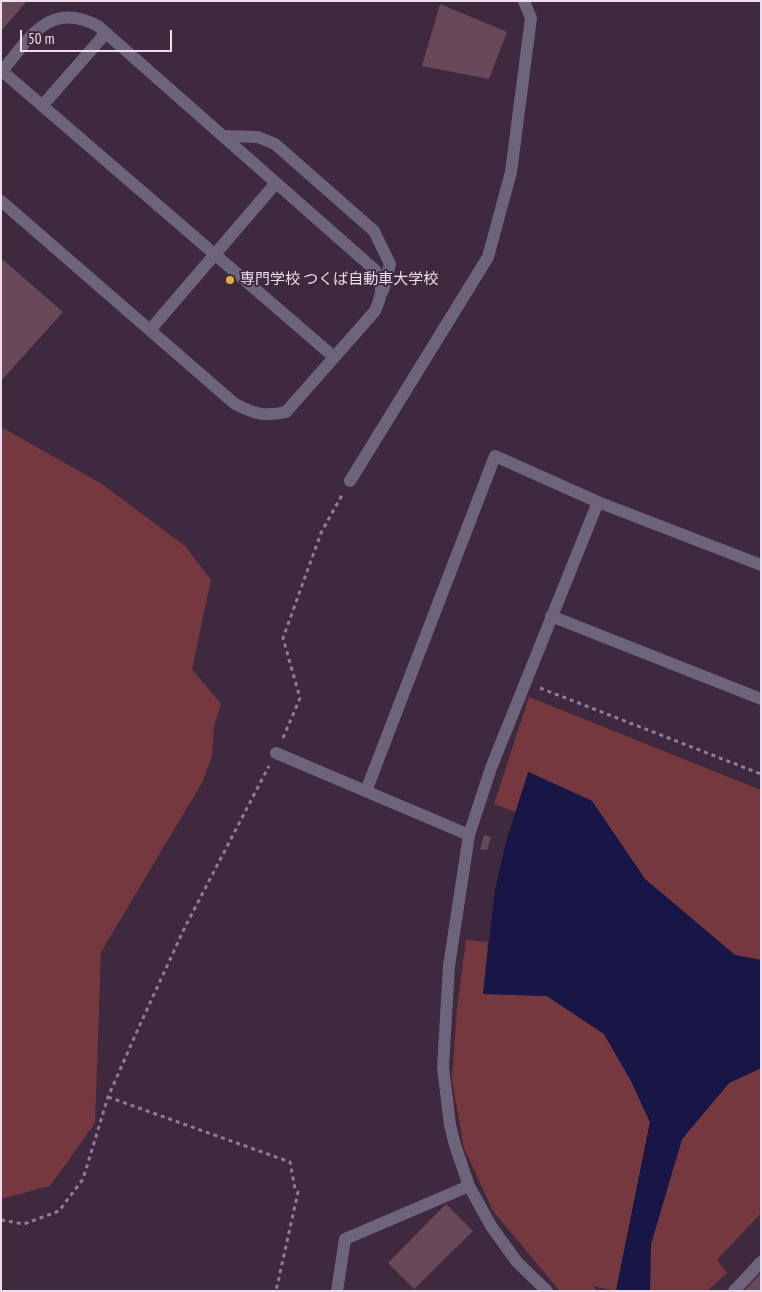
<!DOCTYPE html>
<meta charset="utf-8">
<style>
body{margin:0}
#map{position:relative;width:762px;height:1292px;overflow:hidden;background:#3f293f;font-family:"PT Sans Narrow",sans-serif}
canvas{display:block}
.frame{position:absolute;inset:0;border:2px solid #eddeed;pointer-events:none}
.scale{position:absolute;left:20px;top:30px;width:152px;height:22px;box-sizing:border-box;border:2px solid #eddeed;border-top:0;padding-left:6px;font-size:15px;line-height:18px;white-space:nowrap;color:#eddeed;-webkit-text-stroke:4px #3f293f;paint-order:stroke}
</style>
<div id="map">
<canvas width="762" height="1292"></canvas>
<div class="frame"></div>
<div class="scale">50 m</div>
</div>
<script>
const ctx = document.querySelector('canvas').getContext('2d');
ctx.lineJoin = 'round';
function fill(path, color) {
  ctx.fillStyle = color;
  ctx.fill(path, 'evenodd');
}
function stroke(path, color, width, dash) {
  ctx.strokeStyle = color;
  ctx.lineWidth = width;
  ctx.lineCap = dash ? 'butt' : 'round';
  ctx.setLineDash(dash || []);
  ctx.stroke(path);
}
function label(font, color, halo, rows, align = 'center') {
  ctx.font = font + ' "PT Sans Narrow","Noto Sans JP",sans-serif';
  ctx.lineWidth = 4;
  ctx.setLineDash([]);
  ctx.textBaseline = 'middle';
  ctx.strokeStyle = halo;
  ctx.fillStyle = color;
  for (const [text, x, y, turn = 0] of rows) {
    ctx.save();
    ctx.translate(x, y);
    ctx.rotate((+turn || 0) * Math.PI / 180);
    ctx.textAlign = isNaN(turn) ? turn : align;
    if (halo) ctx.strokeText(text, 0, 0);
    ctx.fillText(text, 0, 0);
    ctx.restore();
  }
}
fill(new Path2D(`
 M1,427L102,484L185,546L211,580L192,669L221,704L214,726L212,756L202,783L101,952L95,1123L50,1186L1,1199Z
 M529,697L761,790V960L735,955L645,879L592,801L529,772L516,812L494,804Z
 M466,940L488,942L483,994L547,996L604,1034L630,1079L650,1122L616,1291L593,1286L597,1291H560L493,1211L464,1148L452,1080L457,1009Z
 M761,1068V1213L717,1260L727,1273L707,1291H650L651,1244L682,1139L729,1083Z`), '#75383e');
fill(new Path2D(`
 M528,772L592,801L645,879L735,955L761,960V1068L729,1083L682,1139L651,1244L650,1291H616L650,1122L630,1079L604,1034L547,996L483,994L495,890L506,842Z`), '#181646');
fill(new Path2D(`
 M1,1H27L1,31Z
 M440,4L507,32L489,79L422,66Z
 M1,258L63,312L1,381Z
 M484,835L491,837L487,850L480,849Z
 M446,1204L473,1231L414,1289L388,1263Z
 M761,1273V1291H744Z`), '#694857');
stroke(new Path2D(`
 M540,688L761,774
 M283,738L300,698L283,638L321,533L342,495
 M108,1097L290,1162L295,1189L298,1192L276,1291
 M1,1220L24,1224L59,1211L83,1179L108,1097L138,1029L185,927L269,766`), '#917e91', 3, [4, 4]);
stroke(new Path2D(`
 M2,71L334,357
 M1,72C30,38 49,0 98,26L375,270C384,285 382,295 375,311L286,412C264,417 255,414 235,404L1,201
 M42,106L106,33
 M223,136L258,137L275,144L374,231L390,264L383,291
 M150,330L276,183`), '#6d647c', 12);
stroke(new Path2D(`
 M350,481L488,257L511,172L531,18L524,1
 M551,616L761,699
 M276,753L469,835
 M366,791L495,456L598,502L761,565
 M337,1291L345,1239L469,1186
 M547,1291L517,1262L491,1226L469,1186L455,1145L450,1125L443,1067L449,966L469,835L491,768L598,502
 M734,1291L761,1262`), '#6d647c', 12);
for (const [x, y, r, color] of [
 [230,280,5,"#dfb034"]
]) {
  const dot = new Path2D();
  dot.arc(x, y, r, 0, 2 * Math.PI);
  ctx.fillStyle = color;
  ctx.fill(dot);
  stroke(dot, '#3f293f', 2);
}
label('15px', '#eddeed', '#3f293f', [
 ["専門学校 つくば自動車大学校",240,280]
], 'left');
</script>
